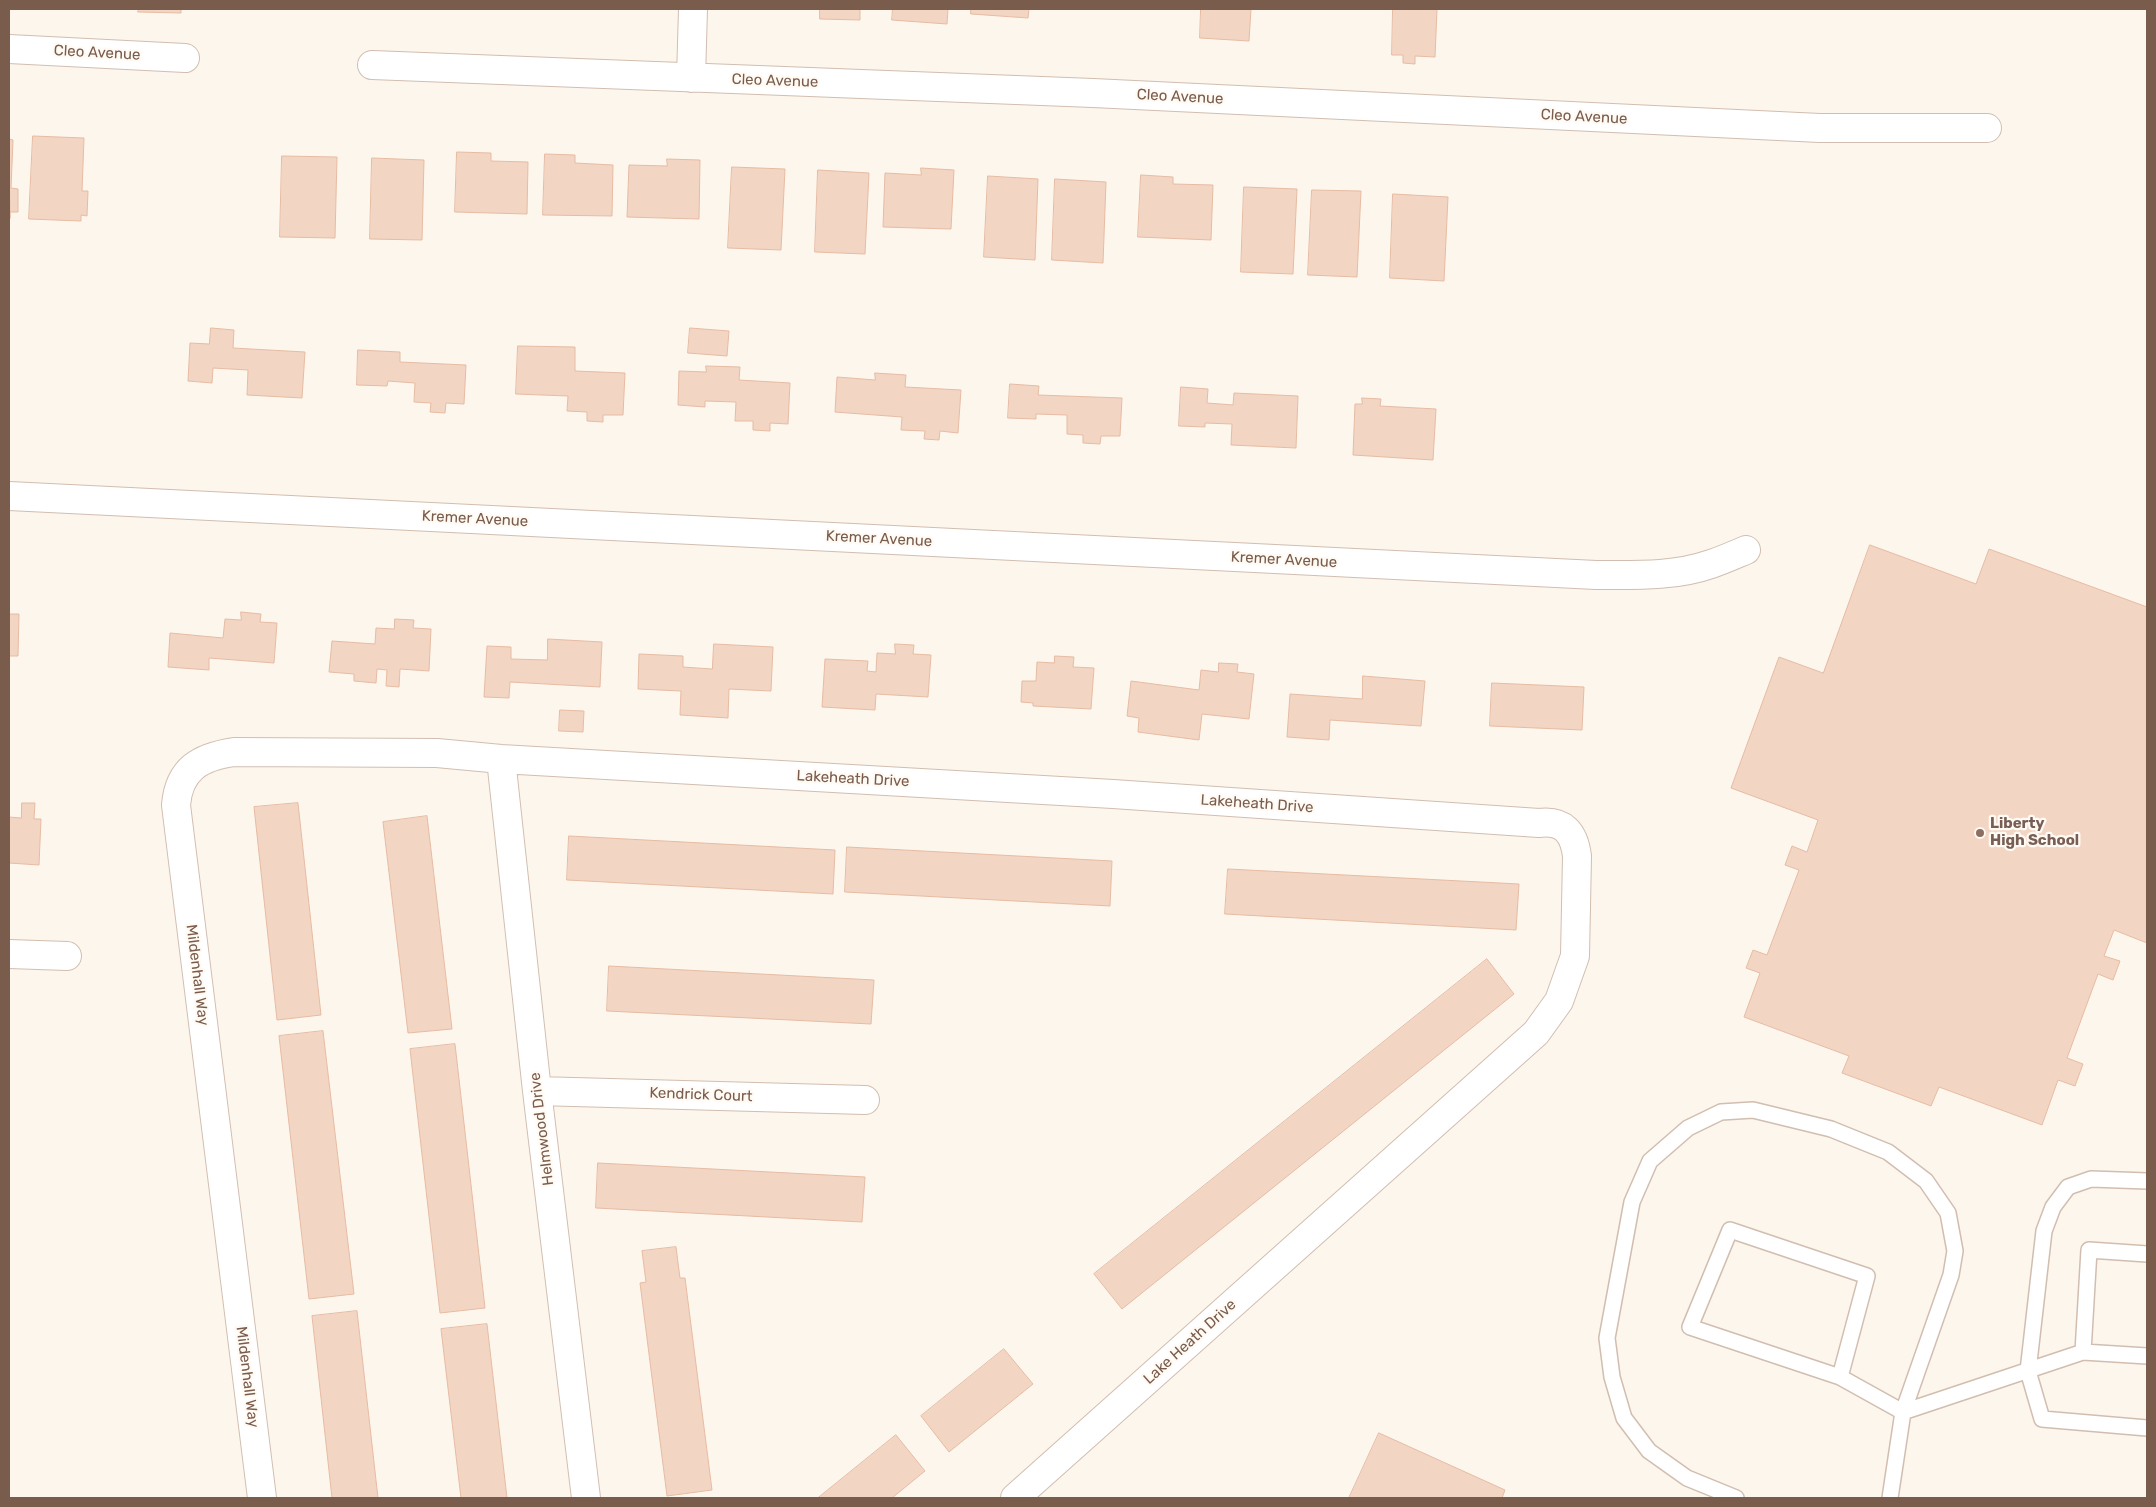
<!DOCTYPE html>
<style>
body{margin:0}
#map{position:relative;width:2156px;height:1507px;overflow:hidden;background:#fdf6ec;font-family:Rubik,sans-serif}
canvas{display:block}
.frame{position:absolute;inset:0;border:10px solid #7a5c4d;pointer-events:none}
</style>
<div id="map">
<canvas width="2156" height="1507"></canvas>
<div class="frame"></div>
</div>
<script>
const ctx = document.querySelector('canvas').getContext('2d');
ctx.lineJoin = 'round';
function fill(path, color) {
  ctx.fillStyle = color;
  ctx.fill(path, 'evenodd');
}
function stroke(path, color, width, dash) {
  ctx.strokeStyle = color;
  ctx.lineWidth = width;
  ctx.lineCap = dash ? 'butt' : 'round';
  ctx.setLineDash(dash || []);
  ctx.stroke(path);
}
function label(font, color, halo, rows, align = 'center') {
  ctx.font = font + ' Rubik,sans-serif';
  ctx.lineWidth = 4.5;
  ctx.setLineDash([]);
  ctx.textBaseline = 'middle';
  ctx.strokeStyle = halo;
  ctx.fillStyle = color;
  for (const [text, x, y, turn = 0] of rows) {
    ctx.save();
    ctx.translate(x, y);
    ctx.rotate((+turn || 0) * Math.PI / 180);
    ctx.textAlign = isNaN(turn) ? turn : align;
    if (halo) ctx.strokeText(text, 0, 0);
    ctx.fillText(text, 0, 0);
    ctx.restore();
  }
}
const building = new Path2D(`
 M139,9H181V13L138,12Z
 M820,9H860V20L820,19Z
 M893,9H948L947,24L892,20Z
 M971,9H1029L1028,18L971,14Z
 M1201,9H1251L1249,41L1200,38Z
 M1393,9H1437L1435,57L1415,56V64L1403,63V55H1392Z
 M33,136L84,138L82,191H88L87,216L81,215V221L29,219Z
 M9,139L13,140L11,188L18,189V212H10V218Z
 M457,152L491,153V161L528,162L527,214L455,212Z
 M545,154L575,155V163L613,165L612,216L543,215Z
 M282,156L337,157L335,238L280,237Z
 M372,158L424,160L422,240L370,239Z
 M667,159L700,160L699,219L627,217L629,165L667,166Z
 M732,167L785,169L781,250L728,248Z
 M921,168L954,170L951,229L883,227L885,173L921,175Z
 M818,170L869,173L865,254L815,252Z
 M1141,175L1173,177V184L1213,185L1211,240L1138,237Z
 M988,176L1038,179L1035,260L984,257Z
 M1055,179L1106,182L1103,263L1052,260Z
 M1244,187L1297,189L1293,274L1241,272Z
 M1312,190L1361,191L1357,277L1308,275Z
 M1393,194L1448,197L1444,281L1390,278Z
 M211,328L234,330L233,348L305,352L302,398L247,395L248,370L213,368L212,383L188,381L190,343L209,344Z
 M690,328L729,331L727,356L688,353Z
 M518,346L575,347V371L625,373L623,415H603V422L587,421V412L567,411L568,396L516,394Z
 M358,350L400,352V362L466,365L464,404L446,403L445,413L430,412L431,403L414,402L415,383L388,381L387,386L357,385Z
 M706,366L740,367L739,380L790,383L788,424L770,423V431L753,430V421H735L736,402L705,401V407L678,405L679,371L706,372Z
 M875,373L906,375L905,387L961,390L958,433L940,431L939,440L924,439L925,431L901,430L902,417L835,412L837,377L875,380Z
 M1010,384L1039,386L1038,395L1122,398L1120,436H1101L1100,444L1083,443V435L1067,434V415L1036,414V419L1008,418Z
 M1181,387L1208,389L1207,403L1233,405L1234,393L1298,396L1296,448L1231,445L1232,424L1205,423V427L1179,426Z
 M1362,398L1381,399L1380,406L1436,409L1433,460L1353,455L1355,404H1362Z
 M1870,545L1976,584L1989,549L2147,607V943L2114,930L2104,956L2120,961L2113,980L2098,974L2067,1058L2083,1064L2075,1086L2058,1080L2042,1125L1939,1087L1931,1106L1842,1073L1849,1056L1744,1017L1760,973L1746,968L1753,950L1767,955L1799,870L1785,865L1792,846L1807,852L1818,820L1731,788L1779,657L1823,673Z
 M241,612L261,614L260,622L277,623L274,663L209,658V670L168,667L170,633L223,638L225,619L241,620Z
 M9,614H19L18,656H9Z
 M395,619L414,620L413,628L431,629L429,671L400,669L399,687L386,686L387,670L377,669L376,683L354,681V674L329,672L332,641L375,644L376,628L394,629Z
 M548,639L602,642L600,687L510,682L509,698L484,697L487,646L511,647V659L547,660Z
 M714,644L773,647L771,691L729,689L728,718L680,715L681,691L638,689L639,654L683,656V667L712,669Z
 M895,644L914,645L913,654L931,655L928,697L876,694L875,710L822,707L825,659L868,661L867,671L876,672L877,653L895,654Z
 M1055,656L1074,657L1073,667L1094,668L1091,709L1033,706V703L1021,702L1022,681H1036L1037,662L1054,663Z
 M1219,663L1238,664L1237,672L1254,674L1249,719L1202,714L1199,740L1138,732L1139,718L1127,716L1131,681L1199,690L1201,670L1218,672Z
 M1363,676L1425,681L1421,726L1330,720L1329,740L1287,737L1290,694L1362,699Z
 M1492,683L1584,687L1582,730L1490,726Z
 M560,710L584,711L583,732L559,731Z
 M22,803H35L34,819H41L39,865L9,863V817L21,818Z
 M298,803L321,1015L277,1020L254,807Z
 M427,816L452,1029L408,1033L383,822Z
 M569,836L835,850L833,894L567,880Z
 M847,847L1112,861L1110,906L845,892Z
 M1228,869L1519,884L1516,930L1225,914Z
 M1487,959L1514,994L1122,1309L1094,1274Z
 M609,966L874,980L871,1024L607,1011Z
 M323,1031L354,1294L309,1299L279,1036Z
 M455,1044L485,1308L440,1313L410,1049Z
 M598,1163L865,1177L862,1222L596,1208Z
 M676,1247L680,1278H685L712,1490L667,1496L640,1283L646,1282L642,1251Z
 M357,1311L378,1498H332L312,1316Z
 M487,1324L507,1498H461L441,1329Z
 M1004,1349L1033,1384L949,1452L921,1416Z
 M1379,1433L1505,1490L1502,1498H1349Z
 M896,1435L925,1471L892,1498H818Z`);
fill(building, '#f3d5c3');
stroke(building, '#e6bba3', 1);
const service = new Path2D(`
 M2147,1181L2091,1179L2068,1187L2053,1207L2044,1231L2028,1371L2042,1419L2147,1428
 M2083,1352L2089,1250L2147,1254
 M1840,1377L1867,1276L1730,1230L1690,1327L1840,1377L1903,1412L2083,1352L2147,1356
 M1736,1498L1687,1478L1649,1451L1624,1418L1612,1377L1607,1338L1632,1202L1650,1161L1688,1128L1721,1112L1753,1110L1831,1129L1888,1152L1926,1181L1948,1213L1955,1251L1951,1275L1903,1412L1890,1498`);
const minor = new Path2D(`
 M9,49L185,58
 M372,65L1093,93L1820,128H1987
 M691,78L693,9
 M9,496L1596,575C1633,575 1674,577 1711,564C1723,560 1734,555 1746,550
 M501,759L537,1091L586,1498
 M9,954L67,956
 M537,1091L865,1100
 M262,1498L176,805C179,769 200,757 234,752L437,753L501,759L1113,794L1539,823C1564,820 1574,833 1577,856L1575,956L1559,1001L1536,1033L1015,1498`);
stroke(service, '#d1beb0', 18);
stroke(minor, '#d1beb0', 30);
stroke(service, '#fff', 15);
stroke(minor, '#fff', 28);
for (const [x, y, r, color] of [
 [1980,833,5,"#8d6e63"]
]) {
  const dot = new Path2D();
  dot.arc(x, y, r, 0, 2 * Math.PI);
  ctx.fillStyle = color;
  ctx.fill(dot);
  stroke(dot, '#fffaf3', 2);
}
label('15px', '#7a5c4d', '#fffaf3', [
 ["Cleo Avenue",97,53,3],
 ["Cleo Avenue",775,81,2],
 ["Cleo Avenue",1180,97,3],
 ["Cleo Avenue",1584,117,3],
 ["Kremer Avenue",475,519,3],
 ["Kremer Avenue",879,539,3],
 ["Kremer Avenue",1284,560,3],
 ["Lakeheath Drive",853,779,3],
 ["Lakeheath Drive",1257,804,4],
 ["Mildenhall Way",197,975,83],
 ["Kendrick Court",701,1095,2],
 ["Helmwood Drive",542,1129,-97],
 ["Lake Heath Drive",1190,1342,-42],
 ["Mildenhall Way",247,1377,83]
]);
label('bold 15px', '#785e54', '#fffaf3', [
 ["Liberty",1990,824],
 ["High School",1990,841]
], 'left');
</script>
